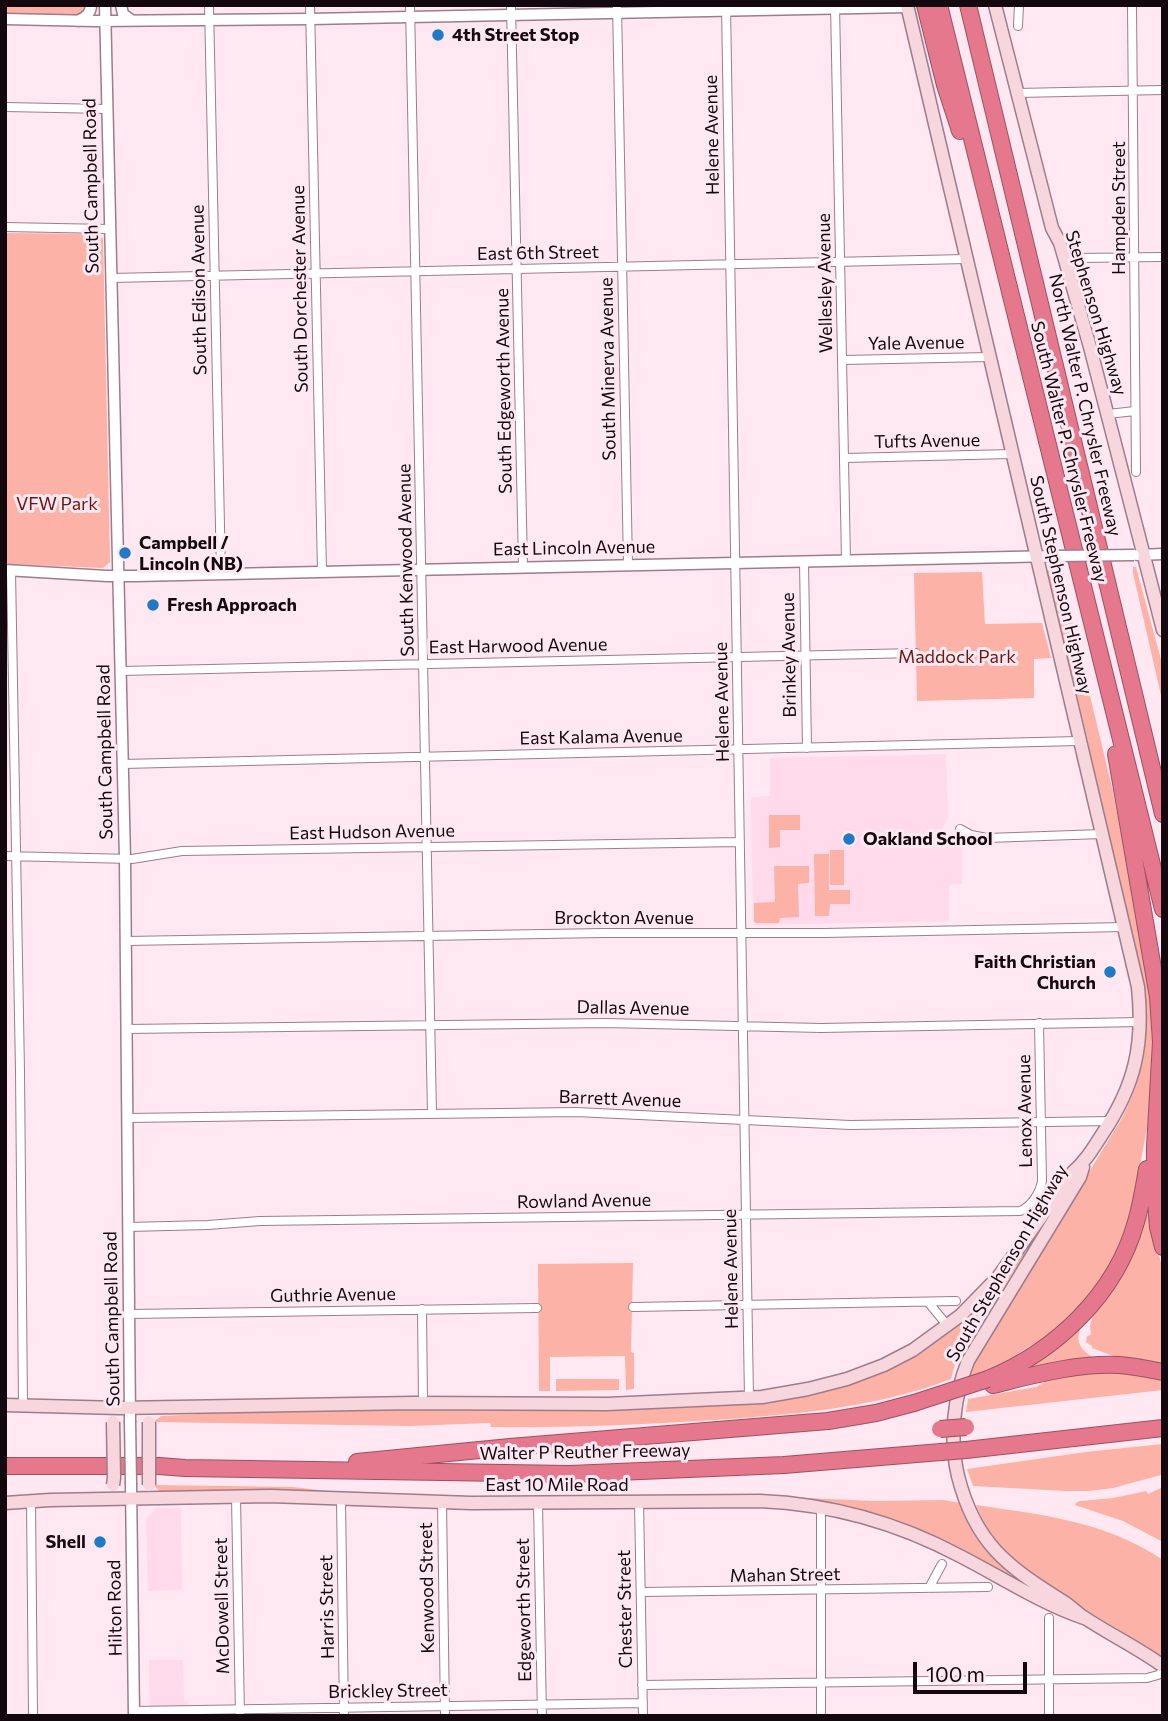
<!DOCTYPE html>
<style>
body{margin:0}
#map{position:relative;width:1168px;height:1721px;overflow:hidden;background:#ffe8f2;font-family:Commissioner,sans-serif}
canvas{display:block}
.frame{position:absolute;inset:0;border:7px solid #13080d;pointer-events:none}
.scale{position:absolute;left:913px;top:1662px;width:114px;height:32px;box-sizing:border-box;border:4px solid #13080d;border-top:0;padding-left:9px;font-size:21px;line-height:24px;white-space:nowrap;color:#13080d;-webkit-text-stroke:5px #ffe8f2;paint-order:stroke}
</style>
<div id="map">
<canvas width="1168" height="1721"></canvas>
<div class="frame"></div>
<div class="scale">100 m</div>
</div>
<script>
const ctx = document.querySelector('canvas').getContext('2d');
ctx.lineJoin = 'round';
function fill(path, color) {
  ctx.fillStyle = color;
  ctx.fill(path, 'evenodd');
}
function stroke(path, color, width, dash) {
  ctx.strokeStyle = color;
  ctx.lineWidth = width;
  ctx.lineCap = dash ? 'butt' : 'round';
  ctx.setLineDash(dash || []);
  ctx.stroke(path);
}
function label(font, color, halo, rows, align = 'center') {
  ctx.font = font + ' Commissioner,sans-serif';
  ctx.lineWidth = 6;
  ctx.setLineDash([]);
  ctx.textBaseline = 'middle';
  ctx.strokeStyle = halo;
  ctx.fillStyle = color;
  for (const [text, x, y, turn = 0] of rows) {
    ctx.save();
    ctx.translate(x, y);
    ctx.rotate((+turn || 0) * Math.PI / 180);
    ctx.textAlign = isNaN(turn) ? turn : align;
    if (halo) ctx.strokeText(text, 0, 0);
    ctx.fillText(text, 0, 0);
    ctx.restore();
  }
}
fill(new Path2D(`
 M946,754L948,817L943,827L944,833L949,841L961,844L962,847V884L949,885V921L753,925L751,797L770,796V758Z
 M156,1508H181L182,1590L148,1591L146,1518Z
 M149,1660H183L184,1701L188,1702V1716H150Z`), '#fedaea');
fill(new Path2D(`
 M5,5H87L82,16L5,15Z
 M5,233L99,234L103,239L110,559V562L103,568L9,564L5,562Z
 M1133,567H1136L1163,667V704L1133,573Z
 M1058,568L1066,595L1113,792L1149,977L1155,1036L1151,1106L1135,1193L1128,1224L1117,1256L1100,1282L1080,1308L1040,1343C1028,1344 1020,1354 1010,1359C997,1367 983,1372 968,1378L977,1356L1122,1118C1146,1071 1150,1031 1142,979L1084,725L1057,614L1044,573L1050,569Z
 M982,572L985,624L1042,623L1051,658L1034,659V698L917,701L914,573Z
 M769,815H800V830H780V847L769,848Z
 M830,850H844V885H830Z
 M814,854H829V890H850V904H830L829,916H815Z
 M774,866H809V883L798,884L799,917L780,918L779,923H756L754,921V903L775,902Z
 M1148,1214L1163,1270V1363L1139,1359L1116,1357L1092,1348V1346L1086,1342L1087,1336L1091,1335L1090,1326L1095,1308Z
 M1022,1252H1026L963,1349L955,1364L951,1379C870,1410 785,1415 699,1421C630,1425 561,1428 491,1427L490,1423L409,1426L153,1422L161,1416L244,1412L361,1410L606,1409L767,1402L921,1350L952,1330L974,1311L988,1296Z
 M633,1263L631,1352L634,1353V1389L626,1390L625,1356L550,1357V1391H539L538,1264Z
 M1084,1320C1075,1338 1076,1347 1094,1358L1059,1362L1026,1370L1024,1367Z
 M1102,1371L1132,1372L1163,1378V1390L966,1412L968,1399L1036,1387L1053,1377Z
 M556,1379H619V1390L556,1391Z
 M1163,1444V1471L1161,1472V1475L1113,1488L1089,1491H1065L973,1486L967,1469L1086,1452Z
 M154,1485L293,1487L356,1494L165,1493L160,1492Z
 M1163,1487V1542L1123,1521L1075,1505L1077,1502L1081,1501L1113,1498L1146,1491L1148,1494Z
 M784,1497L874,1501L943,1500L961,1503L998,1561L1011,1574L1009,1577L953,1547Z
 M976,1505C1043,1515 1105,1521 1163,1560V1657L1037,1580L1016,1564L998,1545L985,1526Z`), '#fcb2a6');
const minor = new Path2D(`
 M209,5L221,574
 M310,5L322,572
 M410,5L432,1114
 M511,5L523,567
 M617,5L628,565
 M726,5L749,1398
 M835,5L846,560
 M1132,5L1136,472
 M1018,26L1019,5
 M1017,93L1163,90
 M5,107L107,109
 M5,227L109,229
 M1065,260L1076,258L1163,257
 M111,278L966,259
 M842,360L990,357
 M1108,414L1135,411
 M844,458L1012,454
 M804,561L807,748
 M11,571L20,1071L23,1406
 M121,671L916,653
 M123,764L1079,741
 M960,829L971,835L987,838L1102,834
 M5,856L132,859L182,851L740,842
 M125,941L604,933H825L1124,927
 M126,1029L606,1023L821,1028L1140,1022
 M127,1118L576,1112L850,1125L1111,1121
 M128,1227L208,1225L260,1221L1020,1211C1031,1207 1040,1193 1042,1181L1039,1023
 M928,1302L947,1325
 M633,1307L956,1301
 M422,1309L423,1403
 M130,1314L537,1308
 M236,1497L240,1716
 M341,1499L344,1716
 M31,1501L33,1716
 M442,1502L445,1716
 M639,1502L643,1716
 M538,1504L542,1716
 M821,1507V1716
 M929,1588L942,1564
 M641,1592L988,1587
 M1049,1618V1716
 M642,1685L1147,1678L1158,1675L1163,1671
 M134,1711L643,1703`);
const tertiary = new Path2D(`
 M105,5L125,859L130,1421
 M121,5L123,14L131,20
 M5,19L95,21L310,19L907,7
 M78,21C85,17 91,14 91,5
 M1138,555L1163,554
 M5,570L107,576H135L1057,556
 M131,1484L134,1716`);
const secondary = new Path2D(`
 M995,5L1052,228L1060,243L1065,260L1090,347L1163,630
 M1083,1167L1080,1177L968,1361C954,1396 949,1438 958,1476C975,1544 1008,1567 1064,1602C1072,1607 1078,1614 1085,1618C1111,1635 1138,1648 1163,1666
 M5,1405L119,1408L413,1403L607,1404L762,1397L808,1389L847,1379L884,1365L913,1350L961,1315L998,1277L1073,1172C1086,1161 1094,1147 1103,1133C1135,1085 1144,1045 1138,987L907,5
 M5,1503L50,1500L270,1496L471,1503L760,1501C831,1504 898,1523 960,1556C1001,1577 1040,1603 1084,1618`);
const motorway = new Path2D(`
 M925,5L945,85L960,131
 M939,5L1163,909
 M968,5L1163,814
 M1116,754L1158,997L1161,1042L1155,1147V1188L1158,1227L1163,1247
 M988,1379C1056,1351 1116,1294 1136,1222C1141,1205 1144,1187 1147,1169
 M993,1385C1034,1375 1076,1363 1119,1365C1134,1366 1148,1369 1163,1372
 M966,1450L1163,1428
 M357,1462L510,1447L828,1421L876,1413L914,1403
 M5,1466H159L185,1468L570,1474L784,1465L941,1452`);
stroke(minor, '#9e7c8c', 10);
stroke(tertiary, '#9e7c8c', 13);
stroke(secondary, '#9e7c8c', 15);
stroke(motorway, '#9c5160', 18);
stroke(minor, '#fff', 8);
stroke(tertiary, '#fff', 10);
stroke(secondary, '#f7d6dd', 12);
stroke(motorway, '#e5788d', 16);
const tertiaryBridge = new Path2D(`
 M1057,556L1134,555
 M130,1421L131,1484`);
const secondaryBridge = new Path2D(`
 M113,1422L114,1478L113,1485
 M149,1422V1485`);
const motorwayBridge = new Path2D(`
 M914,1403L988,1379
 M940,1429L966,1427
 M941,1452L966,1450`);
stroke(tertiaryBridge, '#9e7c8c', 13, []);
stroke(secondaryBridge, '#9e7c8c', 15, []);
stroke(motorwayBridge, '#9c5160', 18, []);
stroke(tertiaryBridge, '#fff', 10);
stroke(secondaryBridge, '#f7d6dd', 12);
stroke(motorwayBridge, '#e5788d', 16);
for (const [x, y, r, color] of [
 [438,35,7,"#1e79c6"],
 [125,553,7,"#1e79c6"],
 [153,605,7,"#1e79c6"],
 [849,839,7,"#1e79c6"],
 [1110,972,7,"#1e79c6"],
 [100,1542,7,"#1e79c6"]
]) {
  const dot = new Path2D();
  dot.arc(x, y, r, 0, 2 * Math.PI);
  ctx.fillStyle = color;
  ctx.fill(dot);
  stroke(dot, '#ffe8f2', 2.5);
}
label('bold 18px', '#13080d', '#ffe8f2', [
 ["4th Street Stop",452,35],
 ["Campbell /",139,543],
 ["Lincoln (NB)",139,564],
 ["Fresh Approach",167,605],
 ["Oakland School",863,839],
 ["Faith Christian",1096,962,"right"],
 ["Church",1096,983,"right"],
 ["Shell",86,1542,"right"]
], 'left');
label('18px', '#13080d', '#ffe8f2', [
 ["Helene Avenue",712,135,-91],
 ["South Campbell Road",91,186,-91],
 ["Hampden Street",1119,208,-90],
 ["East 6th Street",538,253,-1],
 ["Wellesley Avenue",825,283,-91],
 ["South Dorchester Avenue",300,289,-91],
 ["South Edison Avenue",199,290,-91],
 ["Stephenson Highway",1096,313,73],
 ["Yale Avenue",916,343,-1],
 ["South Minerva Avenue",608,369,-91],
 ["South Edgeworth Avenue",504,391,-91],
 ["North Walter P. Chrysler Freeway",1085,405,77],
 ["Tufts Avenue",927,441,-1],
 ["South Walter P. Chrysler Freeway",1069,452,76],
 ["East Lincoln Avenue",574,548,-1],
 ["South Kenwood Avenue",406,560,-91],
 ["South Stephenson Highway",1061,585,77],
 ["East Harwood Avenue",518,646,-1],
 ["Brinkey Avenue",789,655,-91],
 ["Helene Avenue",722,702,-91],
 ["East Kalama Avenue",601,737,-1],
 ["South Campbell Road",105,752,-91],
 ["East Hudson Avenue",372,832,-1],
 ["Brockton Avenue",624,918],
 ["Dallas Avenue",633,1008,1],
 ["Barrett Avenue",620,1099,2],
 ["Lenox Avenue",1025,1111,-91],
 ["Rowland Avenue",584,1201,-1],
 ["South Stephenson Highway",1007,1263,-60],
 ["Helene Avenue",731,1269,-91],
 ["Guthrie Avenue",333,1295,-1],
 ["South Campbell Road",112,1319,-91],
 ["Walter P Reuther Freeway",585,1452,-1],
 ["East 10 Mile Road",557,1485],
 ["Mahan Street",785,1575,-1],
 ["Kenwood Street",427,1588,-91],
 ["McDowell Street",222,1606,-91],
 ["Harris Street",327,1607,-91],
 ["Hilton Road",115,1608,-91],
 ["Chester Street",625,1609,-91],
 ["Edgeworth Street",524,1610,-91],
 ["Brickley Street",388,1691,-1]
]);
label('18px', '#6b160f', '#ffe8f2', [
 ["VFW Park",57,504],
 ["Maddock Park",957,657]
]);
</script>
